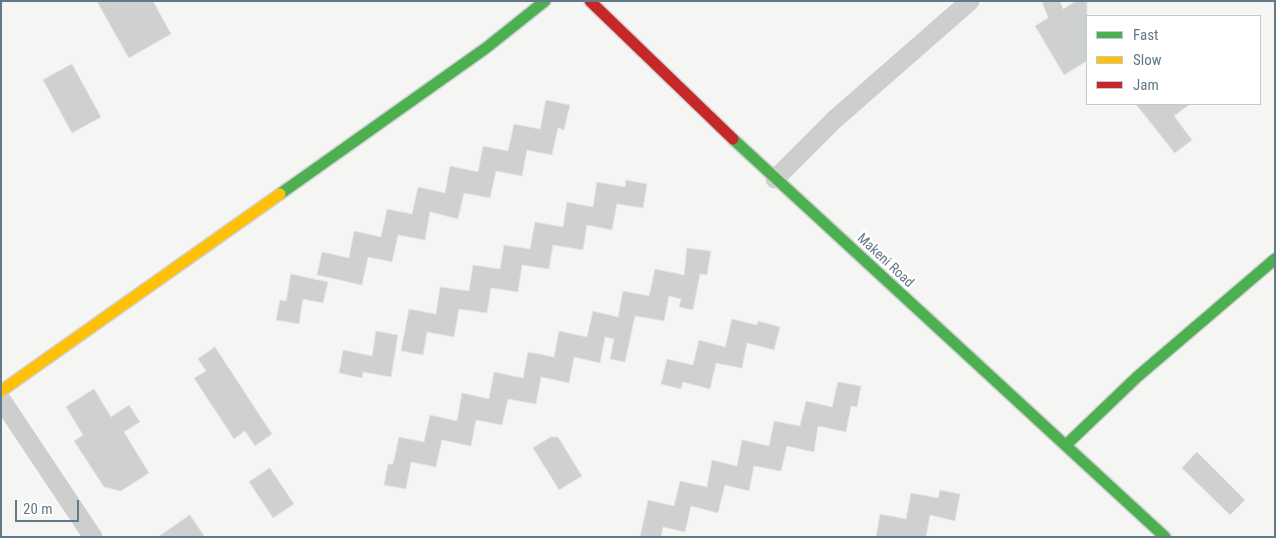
<!DOCTYPE html>
<style>
body{margin:0}
#map{position:relative;width:1276px;height:538px;overflow:hidden;background:#f5f5f3;font-family:"Roboto Condensed",sans-serif}
canvas{display:block}
.frame{position:absolute;inset:0;border:2px solid #627986;pointer-events:none}
.legend{position:absolute;left:1086px;top:15px;width:175px;height:90px;box-sizing:border-box;background:#fff;border:1px solid #c0c9cf;margin:0;padding:6px 9px;list-style:none;font-size:15px;color:#627986}
.legend li{display:flex;align-items:center;gap:10px;height:25px}
.legend b{width:25px;border:1px solid #c0c9cf}
.scale{position:absolute;left:15px;top:500px;width:64px;height:22px;box-sizing:border-box;border:2px solid #627986;border-top:0;padding-left:6px;font-size:15px;line-height:18px;white-space:nowrap;color:#627986;-webkit-text-stroke:4px #fff;paint-order:stroke}
</style>
<div id="map">
<canvas width="1276" height="538"></canvas>
<div class="frame"></div>
<ul class="legend">
<li><b style="height:6px;background:#4caf50"></b>Fast</li>
<li><b style="height:6px;background:#ffc107"></b>Slow</li>
<li><b style="height:6px;background:#c62828"></b>Jam</li>
</ul>
<div class="scale">20 m</div>
</div>
<script>
const ctx = document.querySelector('canvas').getContext('2d');
ctx.lineJoin = 'round';
function fill(path, color) {
  ctx.fillStyle = color;
  ctx.fill(path, 'evenodd');
}
function stroke(path, color, width, dash) {
  ctx.strokeStyle = color;
  ctx.lineWidth = width;
  ctx.lineCap = dash ? 'butt' : 'round';
  ctx.setLineDash(dash || []);
  ctx.stroke(path);
}
function label(font, color, halo, rows, align = 'center') {
  ctx.font = font + ' "Roboto Condensed",sans-serif';
  ctx.lineWidth = 5;
  ctx.setLineDash([]);
  ctx.textBaseline = 'middle';
  ctx.strokeStyle = halo;
  ctx.fillStyle = color;
  for (const [text, x, y, turn = 0] of rows) {
    ctx.save();
    ctx.translate(x, y);
    ctx.rotate((+turn || 0) * Math.PI / 180);
    ctx.textAlign = isNaN(turn) ? turn : align;
    if (halo) ctx.strokeText(text, 0, 0);
    ctx.fillText(text, 0, 0);
    ctx.restore();
  }
}
const building = new Path2D(`
 M97,1H153L171,34L129,58Z
 M1042,1H1060L1063,9L1076,1H1087V61L1064,75L1035,26L1048,18Z
 M72,64L101,117L72,133L43,80Z
 M546,100L570,105L564,130L558,128L552,155L527,150L522,176L496,171L490,198L464,193L458,219L430,212L425,240L398,235L392,262L368,257L362,285L317,275L322,252L349,258L354,231L381,237L387,209L412,214L418,187L445,193L450,166L478,172L483,146L508,151L514,124L540,129Z
 M1136,104H1190L1174,116L1192,140L1175,153Z
 M626,180L647,184L643,208L617,204L612,230L587,225L583,250L553,245L549,269L522,265L518,292L491,288L487,313L459,309L454,337L427,332L423,355L401,351L409,309L436,314L440,287L469,291L473,265L500,269L504,245L530,249L535,222L563,227L567,202L593,207L597,182L625,187Z
 M687,248L711,251L707,275L700,274L693,310L679,307L681,299L669,296L664,321L635,316L625,362L610,359L614,339L605,337L600,363L574,357L569,383L541,377L536,404L508,399L502,425L476,420L471,446L442,440L436,467L411,462L406,489L384,485L388,464H393L399,437L424,442L430,415L457,421L462,393L489,399L494,372L523,378L528,352L554,357L559,331L587,337L593,311L618,317L623,291L649,296L655,269L684,275Z
 M291,274L328,282L323,303L303,299L299,324L276,320L280,300L286,301Z
 M732,319L757,325L758,321L780,327L774,350L747,343L742,368L716,363L710,389L683,382L681,389L661,384L667,359L693,365L699,340L725,347Z
 M376,331L398,335L391,377L363,372L362,378L339,373L343,350L372,356Z
 M215,347L272,434L255,446L245,431L234,439L194,378L206,371L198,359Z
 M838,382L861,386L857,407L851,406L846,432L818,426L814,452L787,446L781,471L754,466L749,491L725,485L718,513L691,506L685,532L663,527L661,537H640L648,500L674,506L680,481L707,487L712,460L737,466L742,440L769,446L774,421L800,426L806,401L832,407Z
 M94,389L111,417L129,405L140,422L124,432L149,473L121,491L104,487L74,441L83,435L66,407Z
 M551,437H558L582,476L559,490L533,448Z
 M1197,452L1245,500L1230,515L1182,468Z
 M270,468L294,504L273,518L249,482Z
 M940,490L960,494L955,521L930,515L926,537H876L880,514L906,519L911,493L938,498Z
 M190,515L205,537H158Z`);
fill(building, '#cfd1d1');
stroke(building, '#e4e4e3', 1);
const fast = new Path2D(`
 M733,139L1165,537
 M280,194L486,48L545,1
 M1066,445L1137,377L1275,259`);
const slow = new Path2D(`
 M1,391L280,194`);
const jam = new Path2D(`
 M590,1L733,139`);
stroke(fast, '#d0d2d3', 14);
stroke(slow, '#d0d2d3', 14);
stroke(jam, '#d0d2d3', 14);
stroke(new Path2D(`
 M775,179L834,120L970,1
 M1,399L93,537`), '#cdcece', 19);
stroke(fast, '#4caf50', 11);
stroke(slow, '#ffc107', 11);
stroke(jam, '#c62828', 11);
label('14px', '#627986', '#fff', [
 ["Makeni Road",885,261,43]
]);
</script>
